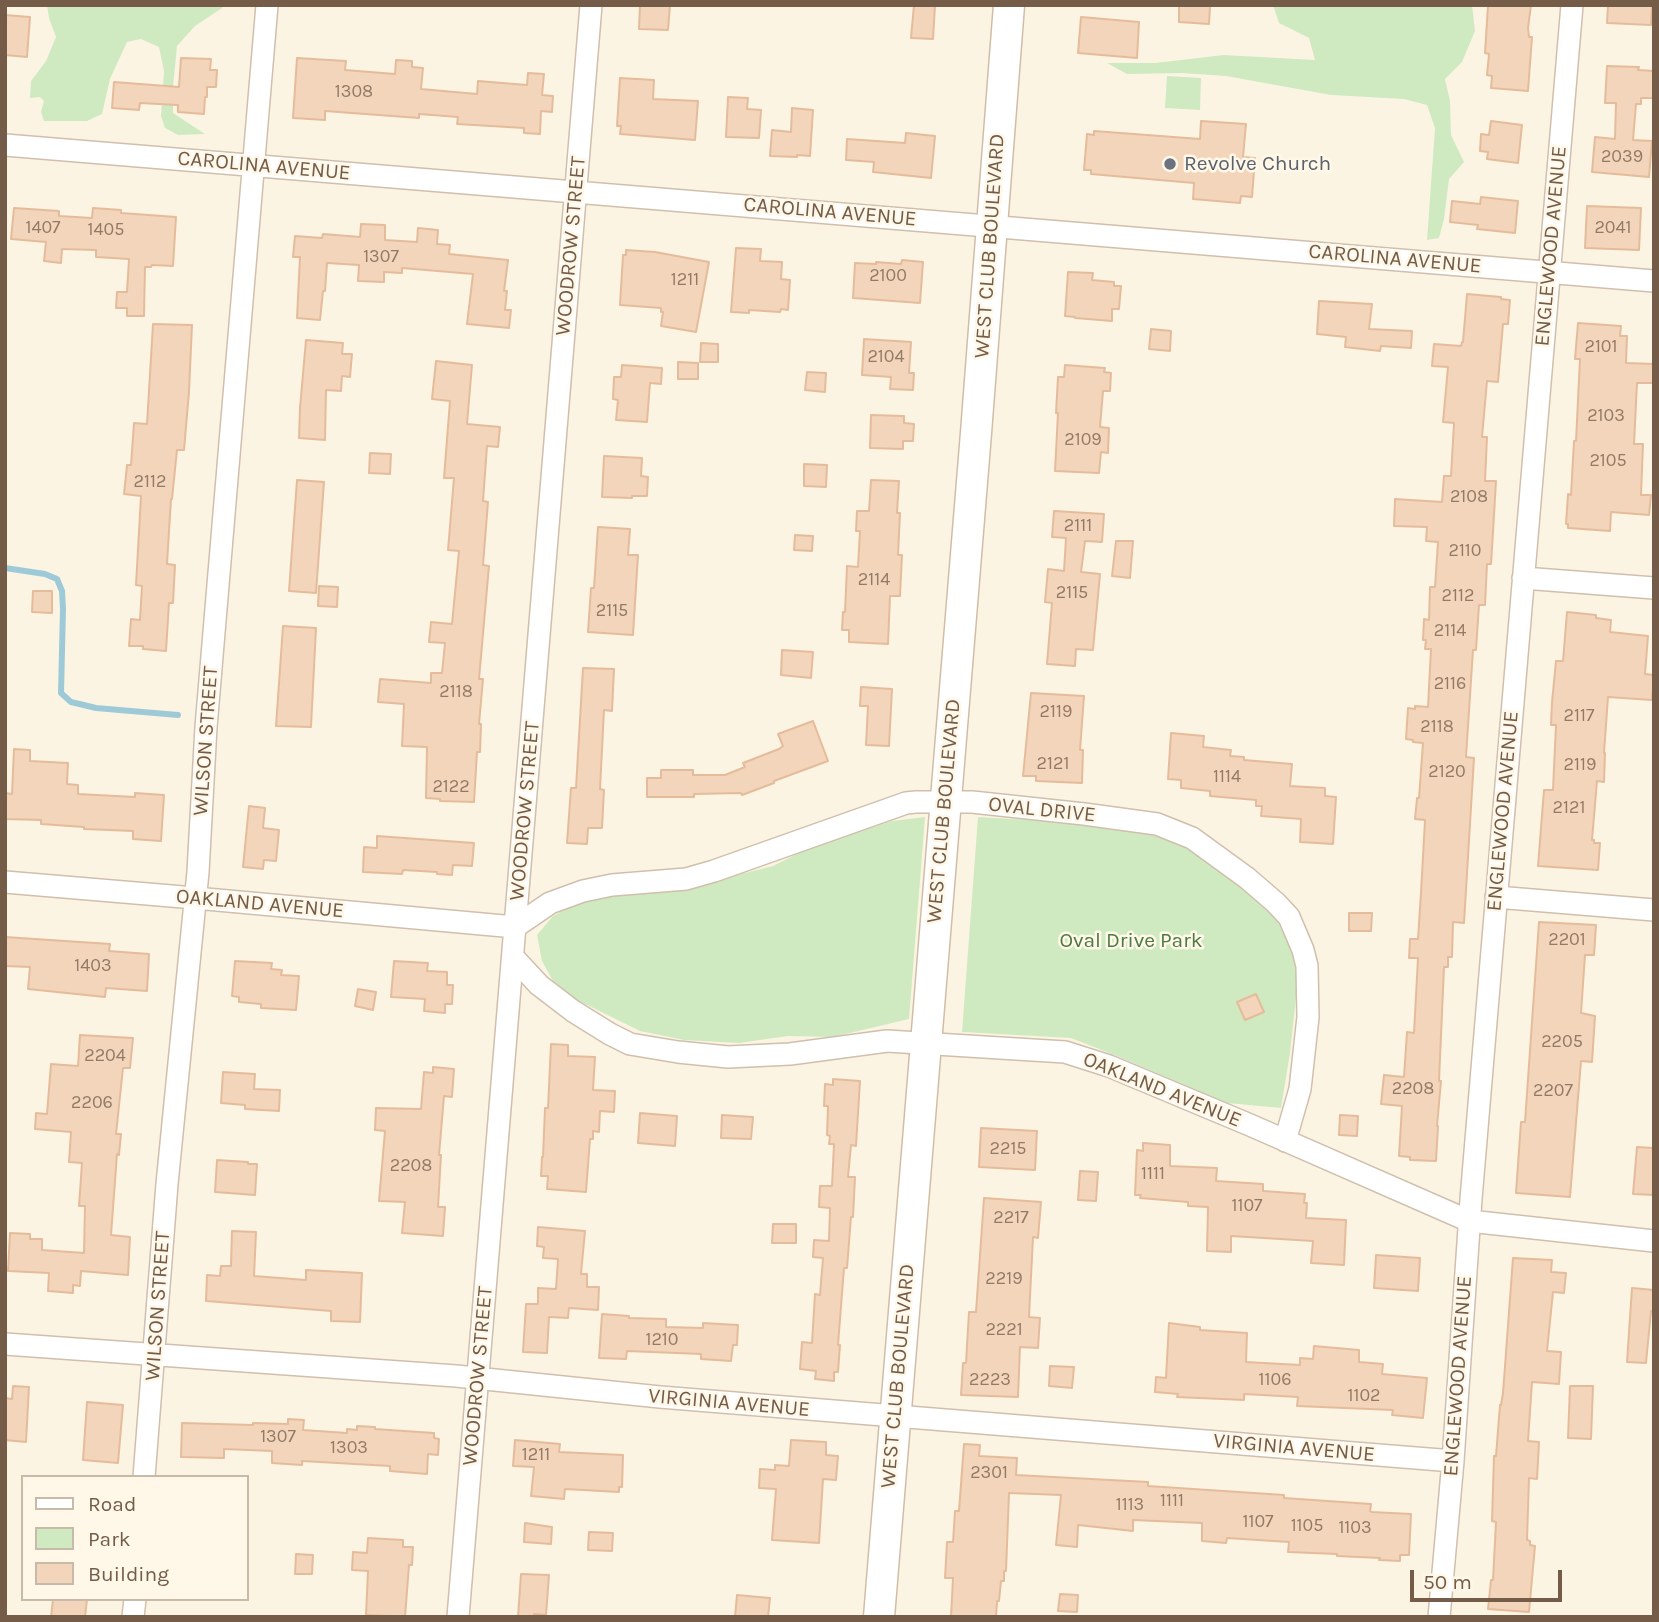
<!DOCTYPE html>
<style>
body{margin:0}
#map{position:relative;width:1659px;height:1622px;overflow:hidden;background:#fcf4e3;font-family:Karla,sans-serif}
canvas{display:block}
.frame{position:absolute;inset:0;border:7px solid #745c49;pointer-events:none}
.legend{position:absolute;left:21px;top:1475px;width:228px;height:126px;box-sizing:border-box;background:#fff8e9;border:2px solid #c7baa9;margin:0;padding:9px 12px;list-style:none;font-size:21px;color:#745c49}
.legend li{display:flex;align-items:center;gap:14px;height:35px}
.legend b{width:35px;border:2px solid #c7baa9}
.scale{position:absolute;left:1410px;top:1570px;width:152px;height:32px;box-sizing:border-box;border:4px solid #745c49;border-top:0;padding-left:9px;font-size:21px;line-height:24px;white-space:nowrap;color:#745c49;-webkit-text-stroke:5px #fff8e9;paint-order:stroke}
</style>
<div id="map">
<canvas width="1659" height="1622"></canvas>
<div class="frame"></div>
<ul class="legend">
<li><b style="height:9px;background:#fff"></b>Road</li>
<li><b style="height:19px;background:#cfeac1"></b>Park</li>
<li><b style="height:19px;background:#f2d5ba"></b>Building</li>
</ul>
<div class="scale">50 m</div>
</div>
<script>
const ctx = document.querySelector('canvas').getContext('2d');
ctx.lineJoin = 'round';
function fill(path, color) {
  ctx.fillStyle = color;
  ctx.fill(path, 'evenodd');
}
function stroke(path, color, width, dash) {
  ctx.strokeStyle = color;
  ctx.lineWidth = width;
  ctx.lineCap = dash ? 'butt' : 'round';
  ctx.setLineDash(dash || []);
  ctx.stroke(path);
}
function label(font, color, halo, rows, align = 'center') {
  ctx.font = font + ' Karla,sans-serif';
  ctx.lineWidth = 5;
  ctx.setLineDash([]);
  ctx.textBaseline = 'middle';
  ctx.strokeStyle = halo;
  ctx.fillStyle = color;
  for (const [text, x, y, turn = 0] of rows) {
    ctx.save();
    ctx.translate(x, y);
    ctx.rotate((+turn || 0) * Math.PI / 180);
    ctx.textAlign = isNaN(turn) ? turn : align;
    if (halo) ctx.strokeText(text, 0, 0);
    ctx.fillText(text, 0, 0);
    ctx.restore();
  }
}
fill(new Path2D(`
 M47,5H223L222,8L195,26L177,46L173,87V113L205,134L178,135L165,128L161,116L164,71L159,47L141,39L127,42L110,79L102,114L87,121H44L41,112L44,101L40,97L30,98L31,81L46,61L56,37L49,18Z
 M1273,5H1472L1475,31L1462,62L1445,79L1450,101L1451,135L1464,162L1449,179L1444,219L1439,238L1427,240L1435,128L1427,105L1404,99L1331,95L1226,76L1182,73L1127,74L1107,63H1155L1224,55L1315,60L1309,38L1279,23Z
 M1167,76L1201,78L1200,110L1165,108Z
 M925,817L909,1019L833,1037L788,1036L739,1043L684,1040L640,1031L577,1000L553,981L542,961L537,935L553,916L585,900L612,891L688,887L773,866L809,848L892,821Z
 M978,817L1083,823L1167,831L1262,902L1276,919L1294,952L1297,988L1290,1053L1281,1108L1227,1103L1117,1056L1071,1038L962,1032Z`), '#cfeac1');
stroke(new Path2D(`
 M5,568L45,574L57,579L62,591L63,609L61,693L71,702L96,708L178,715`), '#9ecad8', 6);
const building = new Path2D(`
 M640,5H670L668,30L639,29Z
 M914,5H935L933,39L911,38Z
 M1179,5L1210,6L1209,24L1179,22Z
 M1488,5H1531L1528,28L1529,37H1532L1528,91L1491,88L1492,76L1487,75L1489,54L1485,53Z
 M1608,5H1652L1651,25L1607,23Z
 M5,15L30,17L27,57L5,55Z
 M1081,17L1139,22L1137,58L1078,53Z
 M181,58L211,59L210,70H217L216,87H207V97H205L204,114L178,112V105L140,103L139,110L112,108L114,82L179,87Z
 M297,58L346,61L345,70L395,74L396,60L412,61V67L423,68L421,89L477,94L478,81L527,85L528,73L544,74L542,95L553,96L552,112L541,111L540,134L524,133V128L457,124L458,117L419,114V118L325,111V120L293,118Z
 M1607,66L1639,67L1638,70L1654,71V98H1641V104H1636L1633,140L1652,141L1649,177L1592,172L1595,137L1615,139L1616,103H1605Z
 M620,78L654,80L653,99L698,101L695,140L620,134L621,126H617Z
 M728,97L748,98L747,109L761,110L759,138L726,137Z
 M792,108L813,110L810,156L797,155V157L770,156L772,130L791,132Z
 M1201,121L1246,124L1243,157L1255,158L1252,197L1241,196L1240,203L1193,199L1194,183L1091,174V170H1084L1087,134L1094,135V131L1200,139Z
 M1491,121L1522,125L1518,163L1487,159L1488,152L1480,151L1481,134L1489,135Z
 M906,133L935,136L931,178L873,172L874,162L846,160L847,139L905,143Z
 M1481,197L1518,201L1515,233L1477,229L1478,225L1450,222L1452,201L1480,204Z
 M1587,206L1641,208L1639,250L1585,248Z
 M14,208L59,211V216L92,218L93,208L121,210V213L176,217L173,266L152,265L151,267H145L144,316H127V308H116L117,292H127L129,259L96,257V250L62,249L61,263L44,261L46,242L11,239Z
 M361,224L385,225V240L417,242L418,228L438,230L437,244L450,245L449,254L508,260L504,291H507L505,310H511L509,328L467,324L473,274L402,268V273L384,272V282L358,281L359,265L327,263L325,291H323L320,320L297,318L300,257H293L295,236L322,238L323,234L360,237Z
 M736,248L761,249L760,261L782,262L781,279L790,280L788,310L781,309L780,312L749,310V313L731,312Z
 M626,250L655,252L709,262L696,332L661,326L663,312H661V308L620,305L623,255H626Z
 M902,260L923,262L920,303L853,298L855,263L876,264V262L901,264Z
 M1068,272L1093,273L1092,280L1114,282V286H1121L1119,309H1112V321L1075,318V317L1065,316Z
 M1467,294L1501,297V299L1510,300L1508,324H1503L1498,382L1487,381L1482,437H1487L1485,481H1496L1493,532L1491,564H1487L1485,605H1479L1476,650H1473L1466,757L1474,758L1464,923L1453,922L1452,957H1448V967H1444L1439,1081H1441L1437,1126H1438L1436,1161L1410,1160V1157L1399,1156L1402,1106L1381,1104L1384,1075L1404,1077L1407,1032L1414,1033L1418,958H1409L1410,939H1418L1421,893L1425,820L1415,819L1417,798H1419L1423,743L1413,742V740L1406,739L1408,708L1415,709V706L1428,707L1431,649H1425L1426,640H1423L1424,619L1429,620L1430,587H1435L1438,542L1426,541L1427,527L1394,526L1395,499L1442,502L1444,476H1451L1454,423L1443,422L1448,367L1432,366L1434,344L1461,346L1462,342H1463Z
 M1319,301L1372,304L1369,329L1412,331L1411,348L1381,346L1380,351L1345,347L1346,337L1317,334Z
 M1578,323L1621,326L1620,336H1627L1626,363L1654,364V383H1637L1634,444H1643L1641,495H1651L1649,515L1611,512L1610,531L1568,528V524H1566L1568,494L1571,495L1574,441H1576L1580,359H1575Z
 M153,324L192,325L189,392L184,450H177L172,499H171L167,564L175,565L173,603H169L166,651L143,649V646H129L131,619L140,620L142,586L136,585L141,496L124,494L127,465H131L134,423L147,424Z
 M1151,329L1171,331L1170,351L1149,349Z
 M864,339L911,342L909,373H914L913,390L890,389L891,377L862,375Z
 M306,340L343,343L342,354H352L350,377L342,376L341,391L326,390L325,440L299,438L300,408Z
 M701,343L718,344V362H700Z
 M436,361L472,365L467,424L500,427L498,447L487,446L483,501L488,502L483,565L489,566L479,679H483L479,724H481L480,752H477L474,802L440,801V799L426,798L427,747L402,746L404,704L378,702L380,679L431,683V673H442L445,643L429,642L431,622L452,624L459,551L448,550L454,478H444L450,401L432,399Z
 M678,362L698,363V379H678Z
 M622,365L662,368L661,384L650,383L647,422L616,420L618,400L613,399L614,377H621Z
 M1065,365L1105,368L1104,372L1111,373L1110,391H1103L1100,427L1109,428L1108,453L1101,452L1099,473L1055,471L1058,413H1056L1058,377H1064Z
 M807,372L826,373L825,392L805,390Z
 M871,415L904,416V423L914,424L913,441H903V449L870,448Z
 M370,453L391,454L390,474L369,473Z
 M604,456L642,458L641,476L648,477L647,496H632V498L602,497Z
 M804,464L827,465L826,487L804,486Z
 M297,480L324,482L316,593L289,591Z
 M871,480L899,481L897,513H900L898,555H902L900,596H890L888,644L849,642V630H842L843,612H845L847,566L858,567L860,531H856L857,511H869Z
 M1054,511L1104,514L1102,542L1085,541L1081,572L1100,574L1093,650L1076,649L1075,666L1047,664L1052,603L1045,602L1048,569L1064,571L1066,538L1052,537Z
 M598,527L630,529L628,555H638L633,635L588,632L591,588H594Z
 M795,535L813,536L812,551L794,550Z
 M1116,541H1133L1130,578L1112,576Z
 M319,586L338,587L337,607L318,606Z
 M33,591H52V613L32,612Z
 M1567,612L1596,615V618L1611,620L1610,632L1648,636L1645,674L1654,675L1652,700L1608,697L1604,753H1605L1604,782L1597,781L1592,840H1594V843H1600L1598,870L1538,866L1544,790H1553L1556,725H1551L1552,702L1556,661H1563Z
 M283,626L316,628L311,727L276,726Z
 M782,650L813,652L811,678L781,675Z
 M583,668L614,669L612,711L604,710L600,789L604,790L602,828H588L587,844L567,843L571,788H576Z
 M861,687L892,689L889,746L866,745L868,706H860Z
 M1031,693L1084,696L1080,750H1083L1082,783L1036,781V776H1023Z
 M813,721L828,761L774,781V783L742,795L741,793L694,794V797H647V778H661V770H693V775H725L745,767L743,763L779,749L783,746L778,734Z
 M1171,733L1204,736L1203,747L1231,750L1230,756L1244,757V760L1292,764L1290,786L1325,788V796L1336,797L1333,844L1300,842L1301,819L1261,816L1262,806H1256V800L1210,796V791L1181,788V780L1168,779Z
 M14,749L30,750V761L68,763L67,784L78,785V794L135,797V793L164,795L161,841L133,839V831L84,829V827L41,824V820L5,819V793L12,794Z
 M249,806L265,808L263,828L279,830L276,861L264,860L263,869L243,867Z
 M377,836L474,843L472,866L453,865L452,875L437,874V872L403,870L402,874L363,872L364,847L377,848Z
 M1349,913H1372L1371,931H1349Z
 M1539,922L1596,925L1594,955H1585L1581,1013L1595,1016L1592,1062L1581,1061L1570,1197L1516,1193L1521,1122H1525Z
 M5,937L110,944L109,951L149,954L147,991L106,988L105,997L28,989L30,967L5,966Z
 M235,961L272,963L271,969L282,970L281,975L299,976L296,1010L261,1008V1004L239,1002V997L232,996Z
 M394,961L428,963L427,971L447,972V985H453L452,1004H445V1013L424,1011L425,999L391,997Z
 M358,989L376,992L373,1010L355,1006Z
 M1256,994L1264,1012L1245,1020L1237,1002Z
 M80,1035L133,1038L130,1068H123L116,1134H121L119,1155L117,1154L111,1235L130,1237L128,1275L81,1271L80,1286L73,1285V1293L48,1291L49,1273L8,1271L10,1233L30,1234V1239H42V1250L84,1253L85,1206H79L82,1163L69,1162L71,1132L35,1129L36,1113L47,1114L51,1064L78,1066Z
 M551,1044L568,1045V1056L595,1057L593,1090L615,1091L614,1112L600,1111L599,1132L593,1131V1139H590L586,1192L547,1189L548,1176H541L542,1157H543L545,1108H548Z
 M433,1067L454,1069L452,1097L444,1096L439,1155H441L438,1207H445L443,1236L402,1233L405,1202L379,1201L385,1131L375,1130L376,1108L421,1109L424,1072L433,1073Z
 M223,1072L255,1074L254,1089L280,1090L279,1111L245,1109V1105L221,1103Z
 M833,1079L860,1081L856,1146L851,1145L848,1177H855L853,1217H851L847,1268H844L838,1345H840L838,1372H834V1381L815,1379L816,1371L800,1369L802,1342L812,1343L815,1294L820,1295L823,1258L813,1257L814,1240L829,1241L830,1208L819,1207L820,1186H832L834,1144H829L830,1136L827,1135L828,1106H824L825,1084L833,1085Z
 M640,1113L677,1116L675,1146L638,1143Z
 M722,1115L753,1117L751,1139L721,1138Z
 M1340,1115L1358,1116L1357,1136L1339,1135Z
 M981,1128L1037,1131L1035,1170L979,1167Z
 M1143,1143L1170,1145V1166L1217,1168L1216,1181L1263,1184V1191L1305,1194L1304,1203H1307L1306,1218L1346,1220L1344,1265L1311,1263L1313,1241L1231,1236V1252L1207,1251L1208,1207L1188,1206V1202L1140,1198L1141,1195H1135L1137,1150L1143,1151Z
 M1637,1147L1654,1148V1195L1633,1194Z
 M217,1160L248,1162V1164H257L255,1195L215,1192Z
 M1080,1171L1098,1172L1096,1201L1078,1200Z
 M984,1198L1041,1202L1038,1238L1033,1237L1029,1317L1040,1318L1038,1348L1020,1347L1018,1397L961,1395L963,1363H966L969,1312H976Z
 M773,1224H796V1243H772Z
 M538,1227L585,1231L581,1274H587V1287H599L598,1310L569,1308L568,1318L549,1317L547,1353L523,1352L526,1304H538V1288L556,1289L558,1259L543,1258L544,1247L537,1246Z
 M232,1231L256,1232L254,1276L306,1280V1270L362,1273L360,1322L331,1321V1311L206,1301L207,1275L220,1276L221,1266H231Z
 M1376,1255L1420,1258L1418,1291L1374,1288Z
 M1513,1258L1552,1260L1551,1272L1566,1273L1564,1293L1553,1292L1547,1351L1561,1352L1559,1384L1532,1382L1528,1441L1539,1442L1537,1479L1529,1478L1527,1540L1530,1541V1545L1535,1546L1529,1612L1488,1609L1491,1580H1493L1496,1522L1492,1521L1494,1456H1496L1500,1405H1501L1503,1393Z
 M1632,1288L1654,1290V1311H1651L1646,1363L1627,1362Z
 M602,1314L629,1316V1318L666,1319V1327L703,1328V1323L738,1325L737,1345H733L731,1361L701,1359V1354L627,1351L626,1359L599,1358Z
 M1169,1323L1200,1327V1330L1247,1333L1246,1362L1300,1365V1358L1313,1359L1314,1346L1359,1350V1362L1383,1364L1382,1374L1427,1378L1423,1418L1392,1415L1393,1410L1297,1406L1298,1397L1244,1394V1400L1177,1397L1178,1394L1155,1392L1156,1377L1166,1378Z
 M1050,1366L1074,1367L1072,1388L1049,1386Z
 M13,1386L29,1387L26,1442L5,1440V1398L12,1399Z
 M1570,1386H1593L1591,1439L1568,1438Z
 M87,1402L123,1405L118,1463L83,1460Z
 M288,1419L304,1420L303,1430L347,1433V1429L357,1430V1426L375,1427V1429L434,1433V1438L439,1439L438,1455L428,1454L427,1474L390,1471V1466L302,1461V1465L272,1463V1451L224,1449V1458L181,1457L182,1423L253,1425V1423L288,1424Z
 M515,1440L560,1444L559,1452L623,1455L622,1487H619V1492L565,1489L564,1499L531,1496L534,1467L513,1466Z
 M791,1440L826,1442V1455L838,1456L836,1480L823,1479L819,1543L772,1540L776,1489L759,1488L760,1469L775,1470V1465L789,1466Z
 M964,1444L980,1445L979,1456L1017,1458L1016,1475L1148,1482V1486L1284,1495V1498L1371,1504L1370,1511L1372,1512L1411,1514L1409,1555H1400V1561L1379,1560L1380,1558L1337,1556V1554L1288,1552L1289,1542L1227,1538L1226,1543L1202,1541V1523L1133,1520V1531L1078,1525L1077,1547L1056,1545L1061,1495L1009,1493L1006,1571H1004V1581H1001L999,1601H997L996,1617H951L953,1578H945L947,1542H953L955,1511H959Z
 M525,1523L552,1527L551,1544L524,1542Z
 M589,1532L613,1533L612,1551L588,1550Z
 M368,1538L403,1540V1547H413L412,1565H409L405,1617L366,1615L368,1571L352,1570L353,1552L367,1553Z
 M296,1554L313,1555L312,1574H295Z
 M521,1574L549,1575L546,1615L534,1614V1617H518Z
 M1060,1594L1078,1595L1077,1612L1058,1611Z
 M737,1595L770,1598L768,1617H735Z
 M53,1599H87L85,1617H51Z`);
fill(building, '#f2d5ba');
stroke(building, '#e5bc9b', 2);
const street = new Path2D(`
 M5,145L1654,281
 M1523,578L1654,588
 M5,882L195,898L515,927L550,903L583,891L612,885L686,879L714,871L906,803L916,802H972L1084,814L1157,824L1192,838L1247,878L1276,903L1289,917L1303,950L1307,966L1308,1017L1300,1089L1285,1141
 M1496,897L1654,910
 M513,957L539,985L573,1011L610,1034L630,1044L678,1052L728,1057L790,1054L887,1041L1065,1052L1109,1066L1250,1125L1469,1221L1654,1241
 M5,1344L456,1376L660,1397L1453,1461
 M144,1477L167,1184L198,872L206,727L267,5
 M133,1617L135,1599
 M458,1617L591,5
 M1439,1617L1453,1461L1471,1199L1572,5`);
const secondary = new Path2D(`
 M879,1617L976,433L1009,5`);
stroke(street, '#d0bfad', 24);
stroke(secondary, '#d1bda7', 33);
stroke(street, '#fff', 21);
stroke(secondary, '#fff', 30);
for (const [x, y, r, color] of [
 [1170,164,7,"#6b7280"]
]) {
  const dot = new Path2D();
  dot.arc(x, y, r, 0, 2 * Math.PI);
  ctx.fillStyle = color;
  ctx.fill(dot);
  stroke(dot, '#fff8e9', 2.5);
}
label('18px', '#947a65', null, [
 ["1308",354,92],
 ["2039",1622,157],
 ["1407",43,228],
 ["2041",1613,228],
 ["1405",106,230],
 ["1307",381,257],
 ["2100",888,276],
 ["1211",685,280],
 ["2101",1601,347],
 ["2104",886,357],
 ["2103",1606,416],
 ["2109",1083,440],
 ["2105",1608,461],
 ["2112",150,482],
 ["2108",1469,497],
 ["2111",1078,526],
 ["2110",1465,551],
 ["2114",874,580],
 ["2115",1072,593],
 ["2112",1458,596],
 ["2115",612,611],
 ["2114",1450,631],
 ["2116",1450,684],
 ["2118",456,692],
 ["2119",1056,712],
 ["2117",1579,716],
 ["2118",1437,727],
 ["2121",1053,764],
 ["2119",1580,765],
 ["2120",1447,772],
 ["1114",1227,777],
 ["2122",451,787],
 ["2121",1569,808],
 ["2201",1567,940],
 ["1403",93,966],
 ["2205",1562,1042],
 ["2204",105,1056],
 ["2208",1413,1089],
 ["2207",1553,1091],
 ["2206",92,1103],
 ["2215",1008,1149],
 ["2208",411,1166],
 ["1111",1153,1174],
 ["1107",1247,1206],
 ["2217",1011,1218],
 ["2219",1004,1279],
 ["2221",1004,1330],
 ["1210",662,1340],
 ["2223",990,1380],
 ["1106",1275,1380],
 ["1102",1364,1396],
 ["1307",278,1437],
 ["1303",349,1448],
 ["1211",536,1455],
 ["2301",989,1473],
 ["1111",1172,1501],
 ["1113",1130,1505],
 ["1107",1258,1522],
 ["1105",1307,1526],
 ["1103",1355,1528]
]);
label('21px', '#5b616d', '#fff8e9', [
 ["Revolve Church",1184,164]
], 'left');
label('21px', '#745c49', '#fff8e9', [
 ["CAROLINA AVENUE",264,166,5],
 ["CAROLINA AVENUE",830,212,5],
 ["WOODROW STREET",571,246,-85],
 ["WEST CLUB BOULEVARD",990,246,-86],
 ["ENGLEWOOD AVENUE",1551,246,-85],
 ["CAROLINA AVENUE",1395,259,5],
 ["WILSON STREET",206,741,-86],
 ["OVAL DRIVE",1042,810,6],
 ["WOODROW STREET",525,811,-85],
 ["WEST CLUB BOULEVARD",944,811,-85],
 ["ENGLEWOOD AVENUE",1503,811,-85],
 ["OAKLAND AVENUE",260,904,5],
 ["OAKLAND AVENUE",1162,1090,22],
 ["WILSON STREET",158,1306,-86],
 ["WOODROW STREET",478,1376,-85],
 ["WEST CLUB BOULEVARD",898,1376,-85],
 ["ENGLEWOOD AVENUE",1458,1376,-86],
 ["VIRGINIA AVENUE",729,1403,5],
 ["VIRGINIA AVENUE",1294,1448,5]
]);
label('21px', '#4d7a41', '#fff8e9', [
 ["Oval Drive Park",1131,941]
]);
</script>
